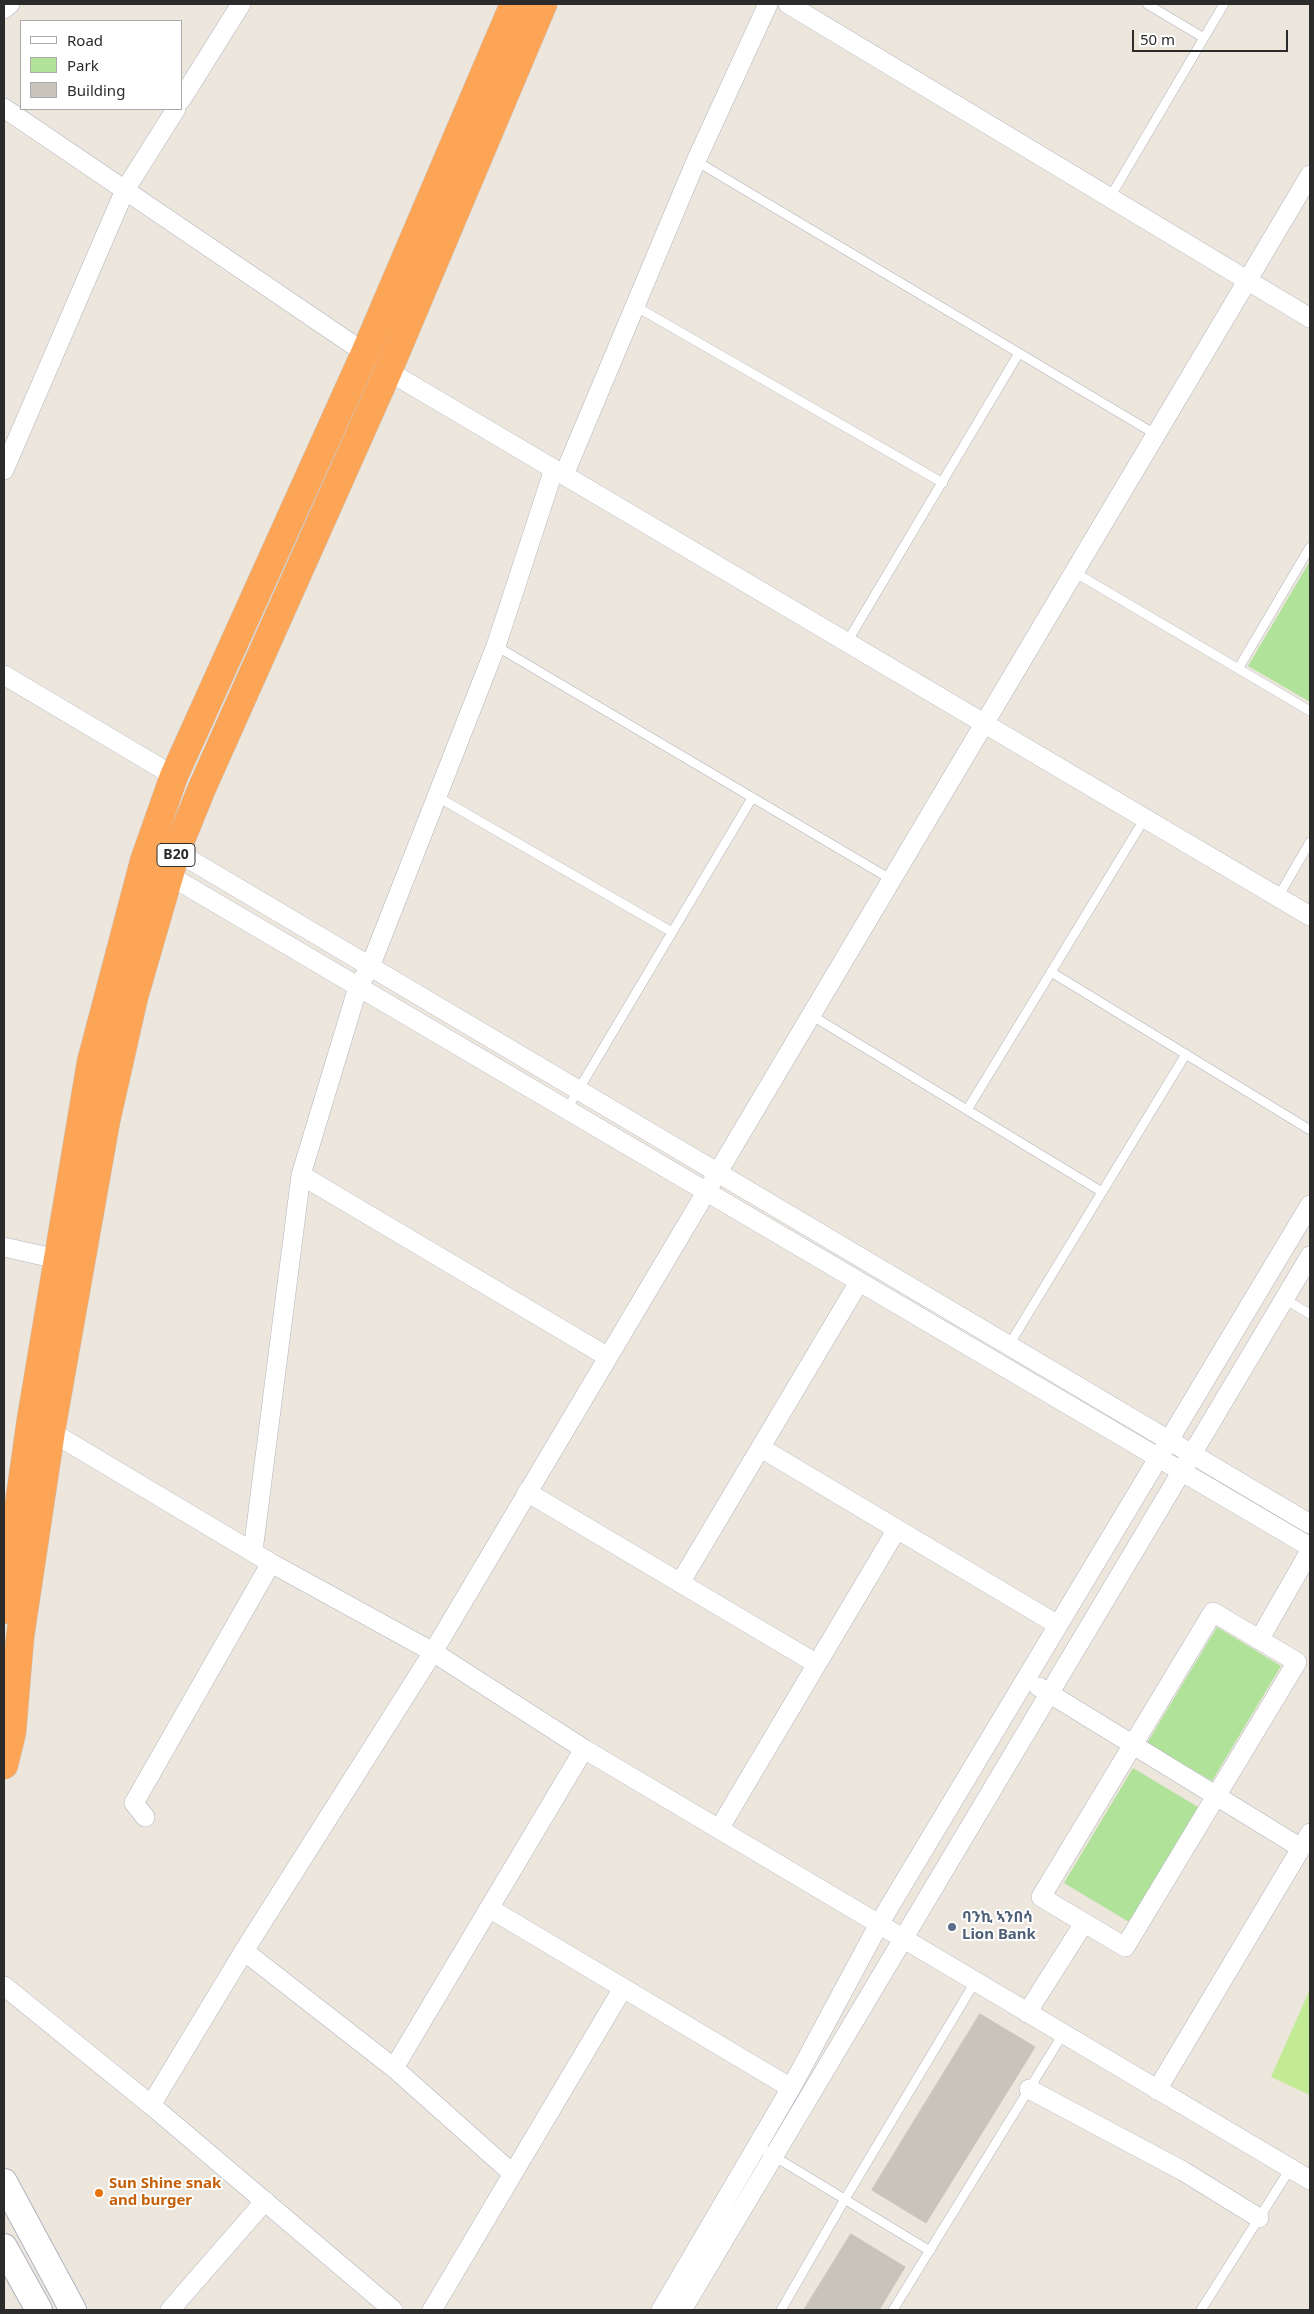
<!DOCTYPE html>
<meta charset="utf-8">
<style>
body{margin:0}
#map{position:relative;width:1314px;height:2314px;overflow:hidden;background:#ece6dd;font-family:"Noto Sans",sans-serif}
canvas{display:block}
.frame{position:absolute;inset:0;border:5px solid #2b2b2b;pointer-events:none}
.legend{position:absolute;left:20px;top:20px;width:162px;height:90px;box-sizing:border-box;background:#fff;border:1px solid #aaa;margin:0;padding:6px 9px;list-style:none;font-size:15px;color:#2b2b2b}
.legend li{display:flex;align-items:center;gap:10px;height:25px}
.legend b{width:25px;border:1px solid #aaa}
.scale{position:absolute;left:1132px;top:30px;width:156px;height:22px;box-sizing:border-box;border:2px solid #2b2b2b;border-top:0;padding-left:6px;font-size:15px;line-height:18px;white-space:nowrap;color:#2b2b2b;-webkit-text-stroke:4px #fff;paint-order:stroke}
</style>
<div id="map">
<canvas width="1314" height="2314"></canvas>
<div class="frame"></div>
<ul class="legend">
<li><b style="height:6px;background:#fff"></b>Road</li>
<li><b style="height:14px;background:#b0e399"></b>Park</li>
<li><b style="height:14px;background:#c8c4bb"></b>Building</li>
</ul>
<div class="scale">50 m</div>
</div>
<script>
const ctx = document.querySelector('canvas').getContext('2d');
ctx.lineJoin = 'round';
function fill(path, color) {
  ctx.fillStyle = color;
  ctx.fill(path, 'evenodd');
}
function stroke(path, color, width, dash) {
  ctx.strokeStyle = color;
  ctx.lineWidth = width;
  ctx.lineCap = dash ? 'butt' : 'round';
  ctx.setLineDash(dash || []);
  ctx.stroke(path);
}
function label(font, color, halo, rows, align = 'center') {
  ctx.font = font + ' "Noto Sans","Noto Sans Ethiopic",sans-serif';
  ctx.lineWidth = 4;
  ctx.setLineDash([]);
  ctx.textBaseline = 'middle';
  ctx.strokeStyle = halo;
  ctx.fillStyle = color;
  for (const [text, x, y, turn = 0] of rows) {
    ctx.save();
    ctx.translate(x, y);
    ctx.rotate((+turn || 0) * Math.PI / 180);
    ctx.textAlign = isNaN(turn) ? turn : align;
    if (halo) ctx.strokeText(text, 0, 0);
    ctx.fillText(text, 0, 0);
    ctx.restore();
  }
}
fill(new Path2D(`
 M1310,561V702L1248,666Z
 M1217,1627L1281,1666L1212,1781L1147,1743Z
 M1133,1768L1198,1807L1129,1922L1064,1883Z`), '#b0e399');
fill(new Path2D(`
 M1310,1989V2095L1271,2077Z`), '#c3ea95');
const building = new Path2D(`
 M980,2014L1035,2047L926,2223L872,2190Z
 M851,2234L905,2267L879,2310H804Z`);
fill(building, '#c8c4bb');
stroke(building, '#c8c2b6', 1);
const lane = new Path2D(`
 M1147,4L1204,38
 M696,161L1155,434
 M1109,199L1224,4
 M635,306L943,483
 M1074,572L1310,711
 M847,642L1019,353
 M496,646L892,880
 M1238,669L1310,547
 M436,796L672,932
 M1278,897L1310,842
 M1051,972L1310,1130
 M811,1015L1102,1192
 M567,1109L752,798
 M967,1110L1145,818
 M1284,1299L1310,1314
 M1009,1345L1186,1054
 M757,2146L930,2251
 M781,2310L845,2199L975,1982
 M893,2310L1063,2034
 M1201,2310L1290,2169`);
const street = new Path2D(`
 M788,4L1310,318
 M4,9L10,4
 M181,100L241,4
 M4,108L365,353
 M388,371L1310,916
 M4,470L125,190L176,109
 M564,475L696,161L768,4
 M4,675L174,776
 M167,846L1310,1524
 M160,870L1310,1547
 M301,1175L608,1357
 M4,1247L57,1259
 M43,1427L271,1563L433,1652L584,1749L1310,2180
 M761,1448L1058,1625
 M527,1492L817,1664
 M253,1551L301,1175L358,987L370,967L496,646L554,469
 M680,1583L859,1282
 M1213,1612L1297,1662L1125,1947L1041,1897Z
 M1259,1640L1310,1551
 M1039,1687L1301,1848
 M145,1817L134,1803L271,1563
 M719,1829L897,1529
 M489,1908L791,2088
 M244,1951L394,2068L513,2174
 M4,1986L151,2105L393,2310
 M1027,2013L1084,1923
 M394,2068L584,1749
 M1029,2089L1183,2171L1259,2218
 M1157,2090L1310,1833
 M151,2105L244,1951L433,1652L1310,175
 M170,2310L265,2201
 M432,2310L623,1988
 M661,2310L791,2088L879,1924L1310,1205
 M682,2310L1310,1256`);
const secondary = new Path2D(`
 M4,2182L73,2310
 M4,2247L39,2310`);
const highway = new Path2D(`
 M4,1610L31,1419L91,1062L144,861L174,776L365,353L514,4
 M4,1765L12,1732L20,1637L51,1431L106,1121L134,997L176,852L202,788L388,371L543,4`);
stroke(lane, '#b1b3be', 10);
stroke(street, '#b1b3be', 20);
stroke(secondary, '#b1b3be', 28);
stroke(highway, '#c8c8c8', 29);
stroke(lane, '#fff', 9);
stroke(street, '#fff', 19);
stroke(secondary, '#fff', 26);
stroke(highway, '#fda557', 28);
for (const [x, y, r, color] of [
 [952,1927,5,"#5c6f8a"],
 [99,2193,5,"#e8710a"]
]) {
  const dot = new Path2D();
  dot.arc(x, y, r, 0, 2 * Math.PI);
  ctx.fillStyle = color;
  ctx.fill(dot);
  stroke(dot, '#fff', 2);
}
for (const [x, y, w] of [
 [176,855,38]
]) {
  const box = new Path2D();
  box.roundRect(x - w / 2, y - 11.5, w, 23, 4);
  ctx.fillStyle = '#fff';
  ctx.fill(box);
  stroke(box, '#2b2b2b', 1);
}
label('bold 14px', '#2b2b2b', null, [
 ["B20",176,855]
]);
label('bold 15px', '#4e5e75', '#fff', [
 ["ባንኪ ኣንበሳ",962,1918],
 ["Lion Bank",962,1935]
], 'left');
label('bold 15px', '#c56008', '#fff', [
 ["Sun Shine snak",109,2184],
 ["and burger",109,2201]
], 'left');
</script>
